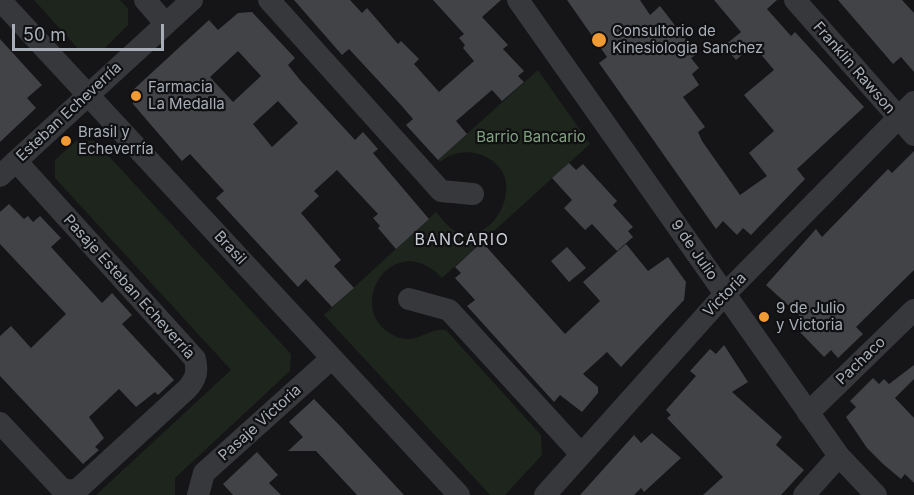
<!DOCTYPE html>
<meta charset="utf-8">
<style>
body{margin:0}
#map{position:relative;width:914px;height:495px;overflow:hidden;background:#151517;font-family:Inter,sans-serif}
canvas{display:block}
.scale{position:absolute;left:12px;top:24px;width:152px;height:27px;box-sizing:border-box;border:3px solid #a7aeb7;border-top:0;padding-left:8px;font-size:18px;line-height:21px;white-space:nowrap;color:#a7aeb7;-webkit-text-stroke:4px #101012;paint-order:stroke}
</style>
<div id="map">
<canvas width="914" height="495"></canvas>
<div class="scale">50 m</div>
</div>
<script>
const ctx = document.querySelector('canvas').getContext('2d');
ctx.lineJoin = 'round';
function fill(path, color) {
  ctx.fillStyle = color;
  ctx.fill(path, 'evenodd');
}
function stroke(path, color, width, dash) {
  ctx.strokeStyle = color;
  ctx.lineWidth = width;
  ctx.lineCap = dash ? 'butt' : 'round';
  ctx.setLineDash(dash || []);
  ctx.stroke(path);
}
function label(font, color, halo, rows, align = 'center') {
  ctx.font = font + ' Inter,sans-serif';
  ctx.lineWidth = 4.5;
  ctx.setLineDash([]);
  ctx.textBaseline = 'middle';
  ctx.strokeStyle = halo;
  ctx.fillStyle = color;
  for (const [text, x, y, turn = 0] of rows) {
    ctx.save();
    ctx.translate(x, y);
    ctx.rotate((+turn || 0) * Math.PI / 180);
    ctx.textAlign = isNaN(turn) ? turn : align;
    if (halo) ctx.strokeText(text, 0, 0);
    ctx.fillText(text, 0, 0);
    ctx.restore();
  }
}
fill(new Path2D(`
 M34,0H120L128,9V25L102,51H80Z
 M538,70L590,144L442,278C392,225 340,313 397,337C418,345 430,326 446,330L541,435L542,455L505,495H490L324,315L436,212C441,217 446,225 452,229C490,256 538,172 478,154C464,150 451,153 440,162L438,160Z
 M76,141H95L291,354L290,371L175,478V495H96L231,370L55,178V160Z`), '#1d251d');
fill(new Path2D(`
 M294,0H350L362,13L367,8L398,44L401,41L419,59L414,64L439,92L474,61L463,48L465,45L459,38L464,34L433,0H501L482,17L508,45L503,49L524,71L518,76L524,82L502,101L492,90L456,121L467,134L438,160L406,125L413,119L400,104L349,49L342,55Z
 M567,0H640L650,15L660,6L697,54L691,58L699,68L692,74L699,85L683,97L705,127L698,132L702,141L740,195L767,176L749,153L774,131L744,95L774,70L753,45L736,60L724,46L741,32L714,0H777L767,9L791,36L795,32L864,107L797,169L805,179L751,235L743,228L737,235L723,221L716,229L599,63L607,57Z
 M838,0H902L914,13V72L901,57L893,64Z
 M252,12L295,58L288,65L300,80L355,140L363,132L378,149L373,153L429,219L396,249L378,228L380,226L373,218L378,214L337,170L325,181L314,191L319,196L301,213L341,260L334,266L354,288L332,307L306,279L298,287L216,198L224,191L190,154L182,161L133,104V90L209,20L218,30L238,13ZM238,51L261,76L233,102L210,77ZM278,101L298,123L272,147L253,124Z
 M0,39L42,85L27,98L36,108L0,142Z
 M914,151V270L856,327L863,334L838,358L831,350L824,357L796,328L803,321L798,314L766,285L816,229L822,237L888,169L892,173Z
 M569,163L576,170L583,164L617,201L613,205L633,227L628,231L633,237L617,251L592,224L585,230L564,208L572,200L552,178Z
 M9,204L24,219L28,216L33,222L40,216L61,238L51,247L102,303L112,293L132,315L122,324L174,380L158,395L155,392L136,407L119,389L89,417L104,438L95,447L99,450L83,464L0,376V336L11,326L31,348L66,314L0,244V212Z
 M482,242L565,334L600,301L583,282L626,244L648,271L668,257L686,282L684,300L621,367L607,352L583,374L598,387V393L582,412L560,395L554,402L467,306L475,300L455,278L461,273L455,267Z
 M567,247L586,268L569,282L551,261Z
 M724,345L748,382L732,392L782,437L776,445L804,470L781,495H703L723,477L667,418L671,415L666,410L696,376L690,371L710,349L716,354Z
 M914,365V379L895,398L914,418V483L905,474L901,479L883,464L867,448L846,417L856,407L850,401L873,378L879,384L884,379L889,384Z
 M314,399L342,428L404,495H357L316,451H288L303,437L289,422Z
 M652,433L681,458L644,492L641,488L634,495H580L634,435L641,443Z
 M257,452L278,475L269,483L281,495H233L223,484Z`), '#414347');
stroke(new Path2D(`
 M0,0L459,495
 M145,0L166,24
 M269,0L441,191L473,194
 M518,0L839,456L876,495
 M795,0L914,135
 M0,176L192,0
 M409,299L449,310L580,453
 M808,413L914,310
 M0,423L60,487L68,491L78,489L187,389C196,379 198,372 195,359L16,161
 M198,495L204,473L332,358
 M545,495L725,294L914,102
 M804,495L839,456`), '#36383c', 22);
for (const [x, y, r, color] of [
 [599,40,8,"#f09a34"],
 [136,96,6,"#f09a34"],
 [66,141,6,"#f09a34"],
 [764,317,6,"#f09a34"]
]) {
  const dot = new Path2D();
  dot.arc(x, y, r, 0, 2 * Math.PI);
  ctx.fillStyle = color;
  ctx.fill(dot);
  stroke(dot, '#101012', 2);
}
label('15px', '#a7aeb7', '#101012', [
 ["Consultorio de",612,31],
 ["Kinesiologia Sanchez",612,48],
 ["Farmacia",148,87],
 ["La Medalla",148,104],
 ["Brasil y",78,132],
 ["Echeverría",78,149],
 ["9 de Julio",776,308],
 ["y Victoria",776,325]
], 'left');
label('15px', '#a7aeb7', '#101012', [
 ["Franklin Rawson",854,68,49],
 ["Esteban Echeverría",69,112,-43],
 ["Brasil",230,248,47],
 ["9 de Julio",694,250,55],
 ["Pasaje Esteban Echeverría",129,287,48],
 ["Victoria",725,295,-46],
 ["Pachaco",861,361,-44],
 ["Pasaje Victoria",260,423,-42]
]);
label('15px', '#80a27e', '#101012', [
 ["Barrio Bancario",531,137]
]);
ctx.letterSpacing = '1.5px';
label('16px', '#c8ccd3', '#101012', [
 ["BANCARIO",462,240]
]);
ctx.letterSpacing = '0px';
</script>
